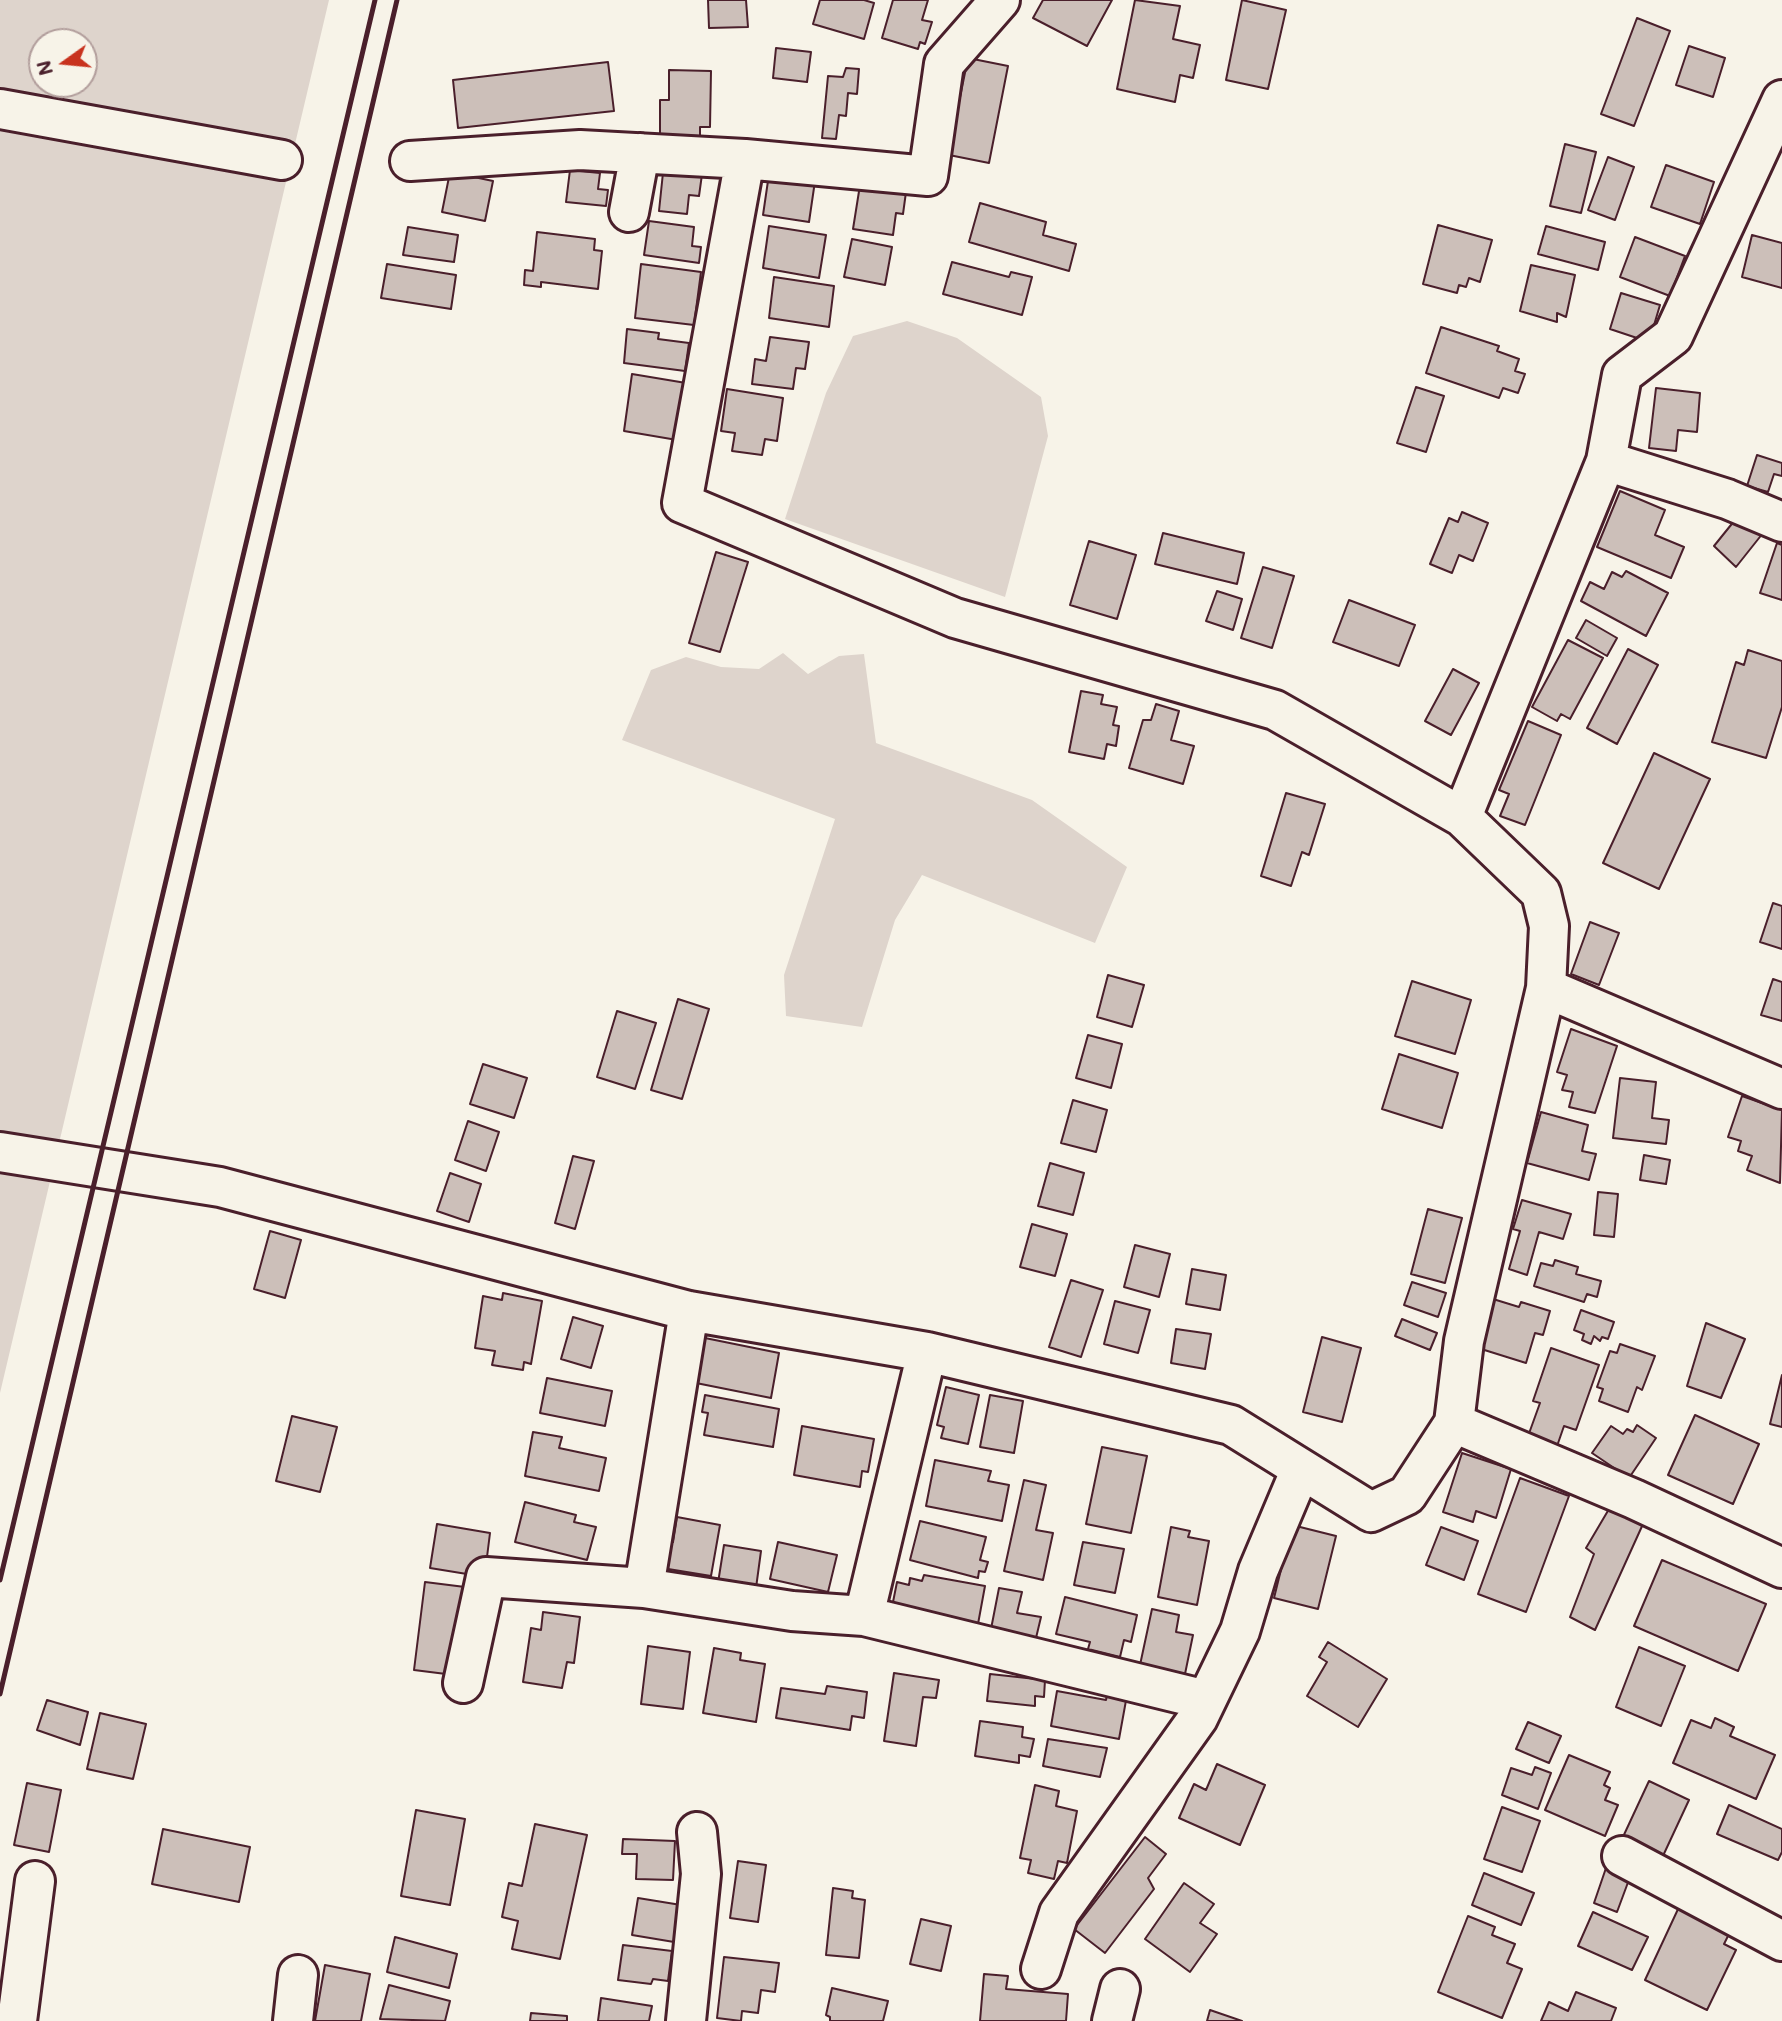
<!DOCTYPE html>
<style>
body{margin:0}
#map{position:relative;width:1782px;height:2021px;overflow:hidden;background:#f7f3e8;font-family:Mali,sans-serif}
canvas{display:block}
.north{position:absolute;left:28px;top:28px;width:70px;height:70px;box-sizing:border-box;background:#f7f3e8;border:2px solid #b29e9c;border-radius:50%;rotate:255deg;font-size:19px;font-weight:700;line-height:28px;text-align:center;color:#4a1f2b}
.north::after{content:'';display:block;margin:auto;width:24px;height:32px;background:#c8321e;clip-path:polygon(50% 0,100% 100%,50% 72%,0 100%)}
</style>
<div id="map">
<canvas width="1782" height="2021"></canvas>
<div class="north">N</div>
</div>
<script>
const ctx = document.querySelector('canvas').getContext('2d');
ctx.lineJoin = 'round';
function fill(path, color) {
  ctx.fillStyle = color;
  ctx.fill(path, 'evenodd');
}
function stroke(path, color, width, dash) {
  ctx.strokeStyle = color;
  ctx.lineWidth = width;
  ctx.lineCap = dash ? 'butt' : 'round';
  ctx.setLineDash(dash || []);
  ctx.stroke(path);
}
fill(new Path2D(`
 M0,0H329L0,1393ZM42,42H84V84H42Z
 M907,321L957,338L1041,397L1048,436L1005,597L785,519L826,393L853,336Z
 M783,653L808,674L839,656L864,654L876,743L1032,800L1127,867L1095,943L922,875L895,920L862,1027L786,1016L784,975L835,819L622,740L651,670L686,657L721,667L759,669Z`), '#ded4cc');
const building = new Path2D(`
 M708,0H746L748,27L709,28Z
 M820,0H864L874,3L864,39L813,24Z
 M893,0H928L922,20L932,22L925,44L920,42L918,49L882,38Z
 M1043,0H1112L1087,46L1033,18Z
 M1135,0L1180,6L1173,39L1200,45L1193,78L1180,75L1175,102L1117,89Z
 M1242,0L1286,10L1268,89L1226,80Z
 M1637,18L1670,31L1634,126L1601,114Z
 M1689,46L1725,58L1713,97L1676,85Z
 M776,48L811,52L807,82L773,78Z
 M968,58L1008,66L989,163L944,154L954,101L959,102Z
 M608,62L614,111L458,128L453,80Z
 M846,68L859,69L857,94L848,93L846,116L839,115L836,139L822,138L828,76L843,77Z
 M669,70L711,71L710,127H700V136L660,135V100H669Z
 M1565,144L1596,152L1581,213L1550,206Z
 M1608,157L1634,167L1615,220L1588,210Z
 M664,163L703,167L699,196L689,195L687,214L659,211Z
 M1666,165L1714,182L1700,224L1651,207Z
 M570,170L600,173L598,189L608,190L606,206L566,202Z
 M450,172L493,181L485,221L442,212Z
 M769,174L815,181L809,222L763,215Z
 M860,185L906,192L903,214L896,213L893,235L853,229Z
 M980,203L1046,222L1043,235L1076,244L1069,271L969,242Z
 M649,221L694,227L692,246L701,247L699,263L644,255Z
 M1438,225L1492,240L1480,282L1469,278L1466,287L1459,285L1457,293L1423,284Z
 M769,226L826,235L819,278L763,268Z
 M1546,226L1605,242L1598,270L1538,254Z
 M408,227L458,235L454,262L403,255Z
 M537,232L595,239L594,250L602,251L598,289L541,282V287L524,285L525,270L533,271Z
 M1752,235L1782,243V288L1742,277Z
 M1635,237L1685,256L1670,296L1620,277Z
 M852,239L892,247L885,285L844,277Z
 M952,262L1009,277L1011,272L1032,277L1022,315L943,294Z
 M387,264L456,275L451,309L381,298Z
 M641,264L701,272L694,325L635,318Z
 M1531,265L1575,275L1566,317L1557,313V322L1520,311Z
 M774,277L834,286L829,327L769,318Z
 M1621,293L1660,305L1649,342L1610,329Z
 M1441,327L1499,346L1497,351L1519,359L1515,371L1525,374L1518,393L1503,388L1499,398L1426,373Z
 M627,329L659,333L658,339L689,343L685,371L624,363Z
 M770,337L809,342L805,369L796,368L793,389L752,384L755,359L766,361Z
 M632,374L686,383L677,440L624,431Z
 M1416,387L1444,396L1426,452L1397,443Z
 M1656,388L1700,393L1697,432L1678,430L1676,451L1649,448Z
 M727,389L783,398L777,441L765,439L762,455L732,451L735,433L721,431Z
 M1757,455L1782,463V476L1774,474L1768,492L1747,486Z
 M1620,491L1665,510L1655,535L1684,547L1671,578L1597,547Z
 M1462,512L1488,523L1473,561L1459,555L1452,573L1430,564L1449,518L1458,522Z
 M1739,515L1763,533L1736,567L1714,546Z
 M1163,533L1244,553L1237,584L1155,564Z
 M1089,541L1136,555L1117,619L1070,605Z
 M1777,543L1782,545V600L1760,593Z
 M716,552L748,562L720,652L689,643Z
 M1263,567L1294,576L1272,648L1241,638Z
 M1626,571L1668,593L1646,636L1581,601L1590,582L1604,589L1612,572L1622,577Z
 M1217,591L1242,599L1233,630L1206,621Z
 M1349,600L1415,625L1399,666L1333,642Z
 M1586,620L1617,638L1607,656L1576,638Z
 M1568,640L1603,658L1570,719L1561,714L1557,721L1532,707Z
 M1628,649L1658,665L1617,744L1587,728Z
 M1748,650L1782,661V707L1766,758L1712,742L1736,662L1744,665Z
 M1453,669L1479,683L1451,735L1425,721Z
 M1081,691L1103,695L1101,704L1117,707L1113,725L1119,726L1116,746L1107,744L1104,759L1069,752Z
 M1156,704L1179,711L1171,740L1194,746L1183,784L1129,768L1143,720H1151Z
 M1528,721L1561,735L1525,825L1500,816L1509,794L1499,790Z
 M1654,753L1710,779L1659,889L1603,863Z
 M1286,793L1325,804L1309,855L1302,852L1291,886L1261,876Z
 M1773,903L1782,906V949L1760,942Z
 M1590,922L1619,933L1599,985L1571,974Z
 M1108,975L1144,985L1132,1027L1097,1017Z
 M1773,979L1782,982V1021L1761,1015Z
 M1412,981L1471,1000L1455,1054L1395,1036Z
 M678,999L709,1009L682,1099L651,1090Z
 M617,1011L656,1023L635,1089L597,1077Z
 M1571,1029L1617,1046L1595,1113L1569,1107L1573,1092L1562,1090L1567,1075L1557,1072Z
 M1088,1035L1122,1044L1111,1088L1076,1078Z
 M1399,1054L1458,1073L1442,1128L1382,1109Z
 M483,1064L527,1078L514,1118L470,1104Z
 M1620,1078L1656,1082L1652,1118L1669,1120L1666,1144L1613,1138Z
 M1742,1096L1782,1110L1780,1183L1747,1170L1752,1156L1738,1151L1741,1141L1728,1137Z
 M1073,1100L1107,1110L1096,1152L1061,1143Z
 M1541,1112L1588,1125L1582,1151L1596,1154L1589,1180L1527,1163Z
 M468,1121L499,1132L486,1171L455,1160Z
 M1644,1155L1670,1160L1666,1184L1640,1180Z
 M573,1156L594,1161L575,1229L555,1223Z
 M1050,1163L1084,1173L1073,1215L1038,1206Z
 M450,1173L481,1184L469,1222L437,1211Z
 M1598,1192L1618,1194L1614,1237L1594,1235Z
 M1522,1200L1571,1214L1563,1239L1539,1232L1527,1275L1509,1269L1520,1231L1513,1229Z
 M1428,1209L1462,1218L1445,1283L1411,1274Z
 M1032,1224L1067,1234L1055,1276L1020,1267Z
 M270,1231L301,1240L285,1298L254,1289Z
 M1135,1245L1170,1254L1159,1297L1124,1287Z
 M1555,1260L1578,1267L1576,1274L1601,1281L1597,1297L1587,1294L1584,1302L1534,1286L1541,1263L1553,1266Z
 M1192,1269L1226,1275L1220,1310L1186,1304Z
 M1071,1280L1103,1290L1081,1357L1049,1347Z
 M1412,1282L1446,1293L1438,1317L1404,1305Z
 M503,1293L542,1301L531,1364L524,1362L523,1370L492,1365L495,1351L475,1348L483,1296L502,1300Z
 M1493,1299L1519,1307L1521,1302L1550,1311L1543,1335L1535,1333L1526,1363L1478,1348Z
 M1115,1301L1150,1310L1138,1353L1104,1344Z
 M1581,1310L1614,1322L1608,1339L1602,1337L1600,1341L1594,1336L1591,1344L1582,1340L1584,1334L1574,1330Z
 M573,1317L603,1326L591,1368L561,1359Z
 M1402,1319L1437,1333L1430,1350L1395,1336Z
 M1706,1323L1745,1339L1721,1398L1687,1386Z
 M1176,1329L1211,1334L1205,1369L1171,1363Z
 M1322,1337L1361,1348L1342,1422L1303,1412Z
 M705,1338L779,1353L771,1398L696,1383Z
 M1620,1344L1655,1356L1642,1390L1637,1387L1628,1412L1599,1401L1603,1389L1597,1387L1610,1351L1617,1353Z
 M1551,1348L1599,1365L1576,1430L1564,1426L1556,1449L1527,1439L1540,1403L1533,1401Z
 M1782,1375V1427L1770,1424Z
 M547,1378L612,1391L605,1426L540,1413Z
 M946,1387L979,1395L968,1444L941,1438L944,1427L937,1425Z
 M705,1395L779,1409L773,1447L704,1435L708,1413L702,1412Z
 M990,1395L1023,1401L1014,1453L980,1447Z
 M1695,1415L1759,1444L1733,1504L1668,1475Z
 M292,1416L337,1427L320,1492L276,1481Z
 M1637,1425L1656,1438L1629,1478L1592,1453L1611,1426L1623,1434L1627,1429L1633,1432Z
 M802,1426L874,1439L868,1472L862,1471L860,1487L794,1475Z
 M533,1432L562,1437L559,1448L606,1458L599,1491L525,1476Z
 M1102,1447L1147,1456L1131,1533L1086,1524Z
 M1462,1453L1511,1469L1496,1518L1476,1511L1473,1522L1443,1512Z
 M935,1460L991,1471L988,1481L1009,1485L1002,1521L926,1506Z
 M1520,1478L1569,1496L1526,1612L1478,1594Z
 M1024,1480L1046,1485L1036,1530L1053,1533L1043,1580L1004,1571Z
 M525,1502L576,1515L574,1522L596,1527L587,1560L515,1542Z
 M1609,1509L1643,1524L1595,1630L1570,1617L1594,1554L1586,1548Z
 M677,1517L720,1525L711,1576L662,1568L666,1541L673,1542Z
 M920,1521L986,1537L980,1560L988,1562L985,1572L979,1571L978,1578L910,1560Z
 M437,1524L490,1533L486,1565L473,1575L430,1568Z
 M1292,1525L1336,1536L1318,1609L1274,1598Z
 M1171,1527L1190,1531L1188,1537L1209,1541L1197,1605L1158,1597Z
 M1441,1527L1478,1541L1464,1580L1426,1565Z
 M778,1542L837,1555L828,1592L770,1579Z
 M1083,1542L1124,1549L1115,1593L1074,1585Z
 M724,1545L761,1551L756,1588L718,1583Z
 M1662,1560L1766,1604L1738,1671L1634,1626Z
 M924,1575L985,1586L978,1624L892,1607L897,1582L909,1585L910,1578L922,1581Z
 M425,1582L465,1587L454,1675L414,1670Z
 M999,1588L1022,1592L1017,1613L1041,1617L1036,1638L991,1629Z
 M1065,1597L1137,1615L1131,1642L1124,1640L1120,1657L1088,1649L1090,1642L1056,1634Z
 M1152,1609L1179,1615L1176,1632L1193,1635L1185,1674L1140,1665Z
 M543,1612L580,1617L574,1663L567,1662L562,1688L523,1682L531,1628L541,1630Z
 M1328,1642L1387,1679L1358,1727L1307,1696L1327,1662L1319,1657Z
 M648,1646L690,1652L683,1709L641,1704Z
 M1639,1647L1685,1666L1661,1726L1616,1707Z
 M714,1648L741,1653L740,1660L765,1664L756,1722L703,1713Z
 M894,1673L939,1680L936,1698L923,1697L916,1746L884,1741Z
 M990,1674L1045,1680L1044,1697L1035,1696V1706L987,1701Z
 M827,1686L867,1692L864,1718L852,1716L850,1730L776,1718L781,1688L825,1694Z
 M1057,1691L1106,1700L1108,1691L1127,1695L1119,1739L1051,1726Z
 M47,1700L88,1712L80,1745L37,1730Z
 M100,1713L146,1724L133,1779L87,1769Z
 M1715,1718L1734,1727L1730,1736L1775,1755L1756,1799L1673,1763L1691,1720L1711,1728Z
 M980,1721L1023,1727L1022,1737L1034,1739L1030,1757L1019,1755V1763L975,1756Z
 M1528,1722L1561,1736L1549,1763L1516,1749Z
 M1048,1739L1107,1748L1100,1777L1043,1766Z
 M1569,1755L1610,1772L1604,1785L1610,1788L1605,1800L1618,1805L1605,1836L1545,1810Z
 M1217,1764L1265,1785L1240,1845L1179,1818L1194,1784L1206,1790Z
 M1535,1767L1551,1773L1538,1809L1502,1795L1511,1768L1532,1775Z
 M1649,1781L1689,1800L1662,1858L1622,1839Z
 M27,1783L61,1790L49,1852L14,1845Z
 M1035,1785L1059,1791L1056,1806L1077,1811L1067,1863L1058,1861L1054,1879L1028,1873L1031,1860L1020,1858Z
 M1729,1805L1782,1829V1852L1778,1860L1717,1834Z
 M1502,1807L1540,1821L1522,1872L1484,1859Z
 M416,1810L465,1819L450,1905L401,1896Z
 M535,1824L587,1835L560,1959L512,1949L518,1921L502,1917L509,1883L522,1886Z
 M163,1829L250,1847L239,1902L152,1884Z
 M1145,1837L1166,1854L1148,1878L1154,1889L1105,1953L1074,1929Z
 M623,1839L675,1841L673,1880L636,1879L637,1854H622Z
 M738,1861L766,1865L758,1922L730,1918Z
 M1606,1868L1630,1877L1617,1912L1594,1903Z
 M1484,1873L1534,1893L1521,1925L1472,1905Z
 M1184,1883L1214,1904L1200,1923L1217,1934L1190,1972L1145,1939Z
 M833,1888L853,1891L852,1898L865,1900L859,1958L826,1955Z
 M638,1898L681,1905L674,1942L632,1935Z
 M1679,1907L1730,1932L1724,1944L1736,1950L1707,2010L1645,1980Z
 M1593,1912L1648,1937L1632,1970L1578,1946Z
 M1468,1916L1495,1927L1492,1935L1515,1944L1507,1963L1522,1969L1502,2018L1438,1992Z
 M921,1919L951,1926L941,1971L910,1964Z
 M395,1937L457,1954L449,1988L387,1972Z
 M623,1945L672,1951L668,1981L653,1979L651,1984L618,1980Z
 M724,1957L779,1963L775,1992L761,1990L758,2013L742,2011L741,2021L717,2018Z
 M325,1965L370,1974L361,2021H315Z
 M984,1974L1008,1976L1006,1989L1068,1994L1066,2021H980Z
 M389,1985L450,2001L445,2021L380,2019Z
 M832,1988L888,2001L883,2021H830V2017L826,2015Z
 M1576,1992L1616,2008L1611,2021H1541L1549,2002L1568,2011Z
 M601,1998L652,2006L649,2021H598Z
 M1210,2010L1242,2021H1207Z
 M531,2013L567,2016V2021H530Z`);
fill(building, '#ccbfb9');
stroke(building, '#4a1f2b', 2);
const street = new Path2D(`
 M0,109L282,160
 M410,161L580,150L745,159L928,176L944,64L1000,0
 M629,212L640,153
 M1606,461L1727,499L1782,522
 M1462,817L1606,461L1622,375L1673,336L1782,100
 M1546,988L1782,1089
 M0,1152L220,1187L689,1311L927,1352L1231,1425L1371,1512L1407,1495L1454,1423L1464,1341L1546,988L1549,926L1541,893L1462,817L1275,710L955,618L682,503L745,159
 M1454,1423L1634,1499L1782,1568
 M644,1588L689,1311
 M864,1616L927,1352
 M463,1683L486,1577L644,1588L792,1611L864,1616L1206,1700
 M1622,1856L1782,1941
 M1041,1969L1059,1913L1198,1718L1240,1631L1258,1571L1301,1469
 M17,2021L35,1881
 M293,2021L298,1975
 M686,2021L701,1874L697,1832
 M1112,2021L1120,1989`);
stroke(street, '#4a1f2b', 44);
stroke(street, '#f7f3e8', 38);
stroke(new Path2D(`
 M0,1580L375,0
 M0,1694L397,0`), '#4a1f2b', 5);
</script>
